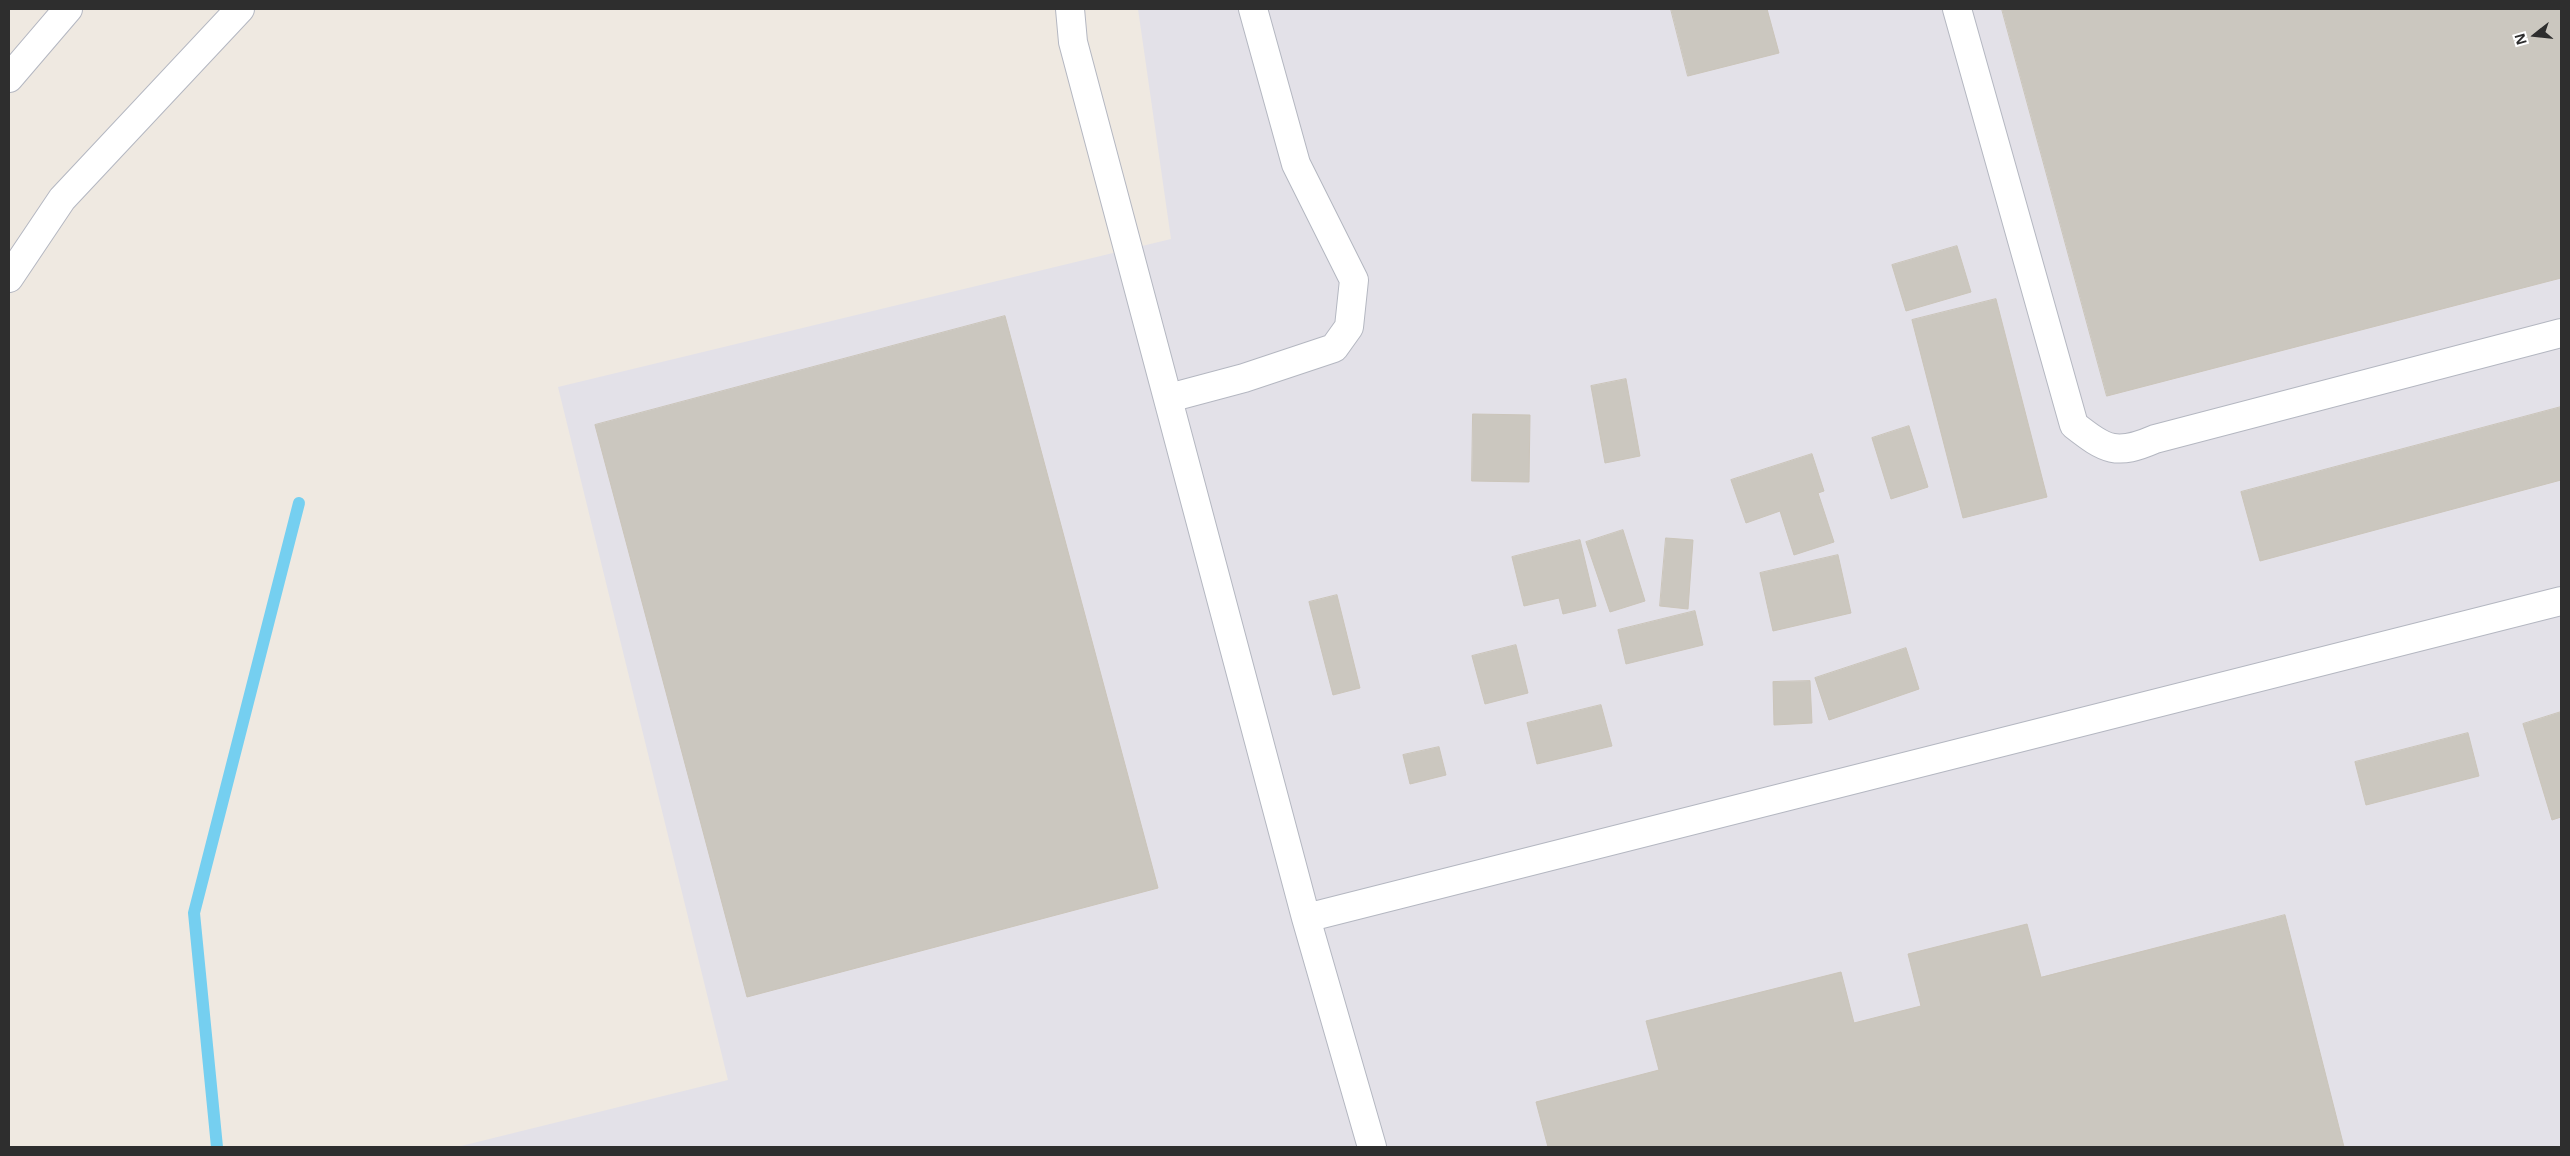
<!DOCTYPE html>
<style>
body{margin:0}
#map{position:relative;width:2570px;height:1156px;overflow:hidden;background:#efe9e1;font-family:"Noto Sans",sans-serif}
canvas{display:block}
.frame{position:absolute;inset:0;border:10px solid #2e2e2e;pointer-events:none}
.north{position:absolute;left:2510px;top:10px;width:50px;height:50px;-webkit-text-stroke:4px #fff;paint-order:stroke;rotate:254deg;font-size:14px;font-weight:700;line-height:20px;text-align:center;color:#2e2e2e}
.north::after{content:'';display:block;margin:auto;width:18px;height:22px;background:#2e2e2e;clip-path:polygon(50% 0,100% 100%,50% 72%,0 100%)}
</style>
<div id="map">
<canvas width="2570" height="1156"></canvas>
<div class="frame"></div>
<div class="north">N</div>
</div>
<script>
const ctx = document.querySelector('canvas').getContext('2d');
ctx.lineJoin = 'round';
function fill(path, color) {
  ctx.fillStyle = color;
  ctx.fill(path, 'evenodd');
}
function stroke(path, color, width, dash) {
  ctx.strokeStyle = color;
  ctx.lineWidth = width;
  ctx.lineCap = dash ? 'butt' : 'round';
  ctx.setLineDash(dash || []);
  ctx.stroke(path);
}
fill(new Path2D(`
 M1138,9H2561V1147H457L728,1080L558,387L1171,239Z`), '#e3e1e8');
stroke(new Path2D(`
 M217,1147L194,913L299,503`), '#75cff0', 12);
const building = new Path2D(`
 M1671,9H1767L1779,53L1688,76Z
 M2002,9H2561V278L2107,396Z
 M1957,246L1971,292L1906,311L1892,265Z
 M1996,299L2047,497L1963,518L1912,320Z
 M1005,316L1158,888L747,997L595,425Z
 M1626,379L1640,456L1605,463L1591,386Z
 M2561,407V480L2260,561L2241,492Z
 M1473,414L1530,415L1529,482L1472,481Z
 M1909,426L1928,487L1891,499L1872,438Z
 M1812,454L1824,491L1818,493L1834,542L1794,555L1780,511L1746,523L1731,480Z
 M1623,530L1645,601L1610,612L1586,542Z
 M1666,538L1693,540L1688,609L1660,606Z
 M1580,540L1596,606L1563,614L1559,598L1524,606L1512,557Z
 M1838,555L1851,613L1773,631L1760,573Z
 M1337,595L1360,688L1333,695L1309,602Z
 M1695,611L1703,645L1626,664L1618,630Z
 M1516,645L1528,693L1485,704L1472,656Z
 M1906,648L1919,689L1829,720L1815,678Z
 M1810,681L1812,723L1774,725L1773,682Z
 M1601,705L1612,746L1537,764L1527,723Z
 M2561,712V817L2552,820L2523,724Z
 M2468,733L2479,776L2366,805L2355,762Z
 M1439,747L1446,775L1410,784L1403,755Z
 M2285,915L2344,1147H1548L1536,1102L1659,1070L1646,1021L1841,972L1854,1023L1921,1006L1908,954L2027,924L2041,977Z`);
fill(building, '#cbc7bf');
stroke(building, '#cbc5ba', 1);
const minor = new Path2D(`
 M1070,9L1073,42L1306,918L1372,1147
 M1957,9L2074,425C2106,450 2116,456 2155,439L2561,333
 M9,78L68,9
 M9,278L62,199L240,9
 M1169,398L1244,378L1334,348L1349,327L1354,280L1296,164L1253,9
 M1306,918L2561,601`);
stroke(minor, '#b4b7c1', 30);
stroke(minor, '#fff', 28);
</script>
